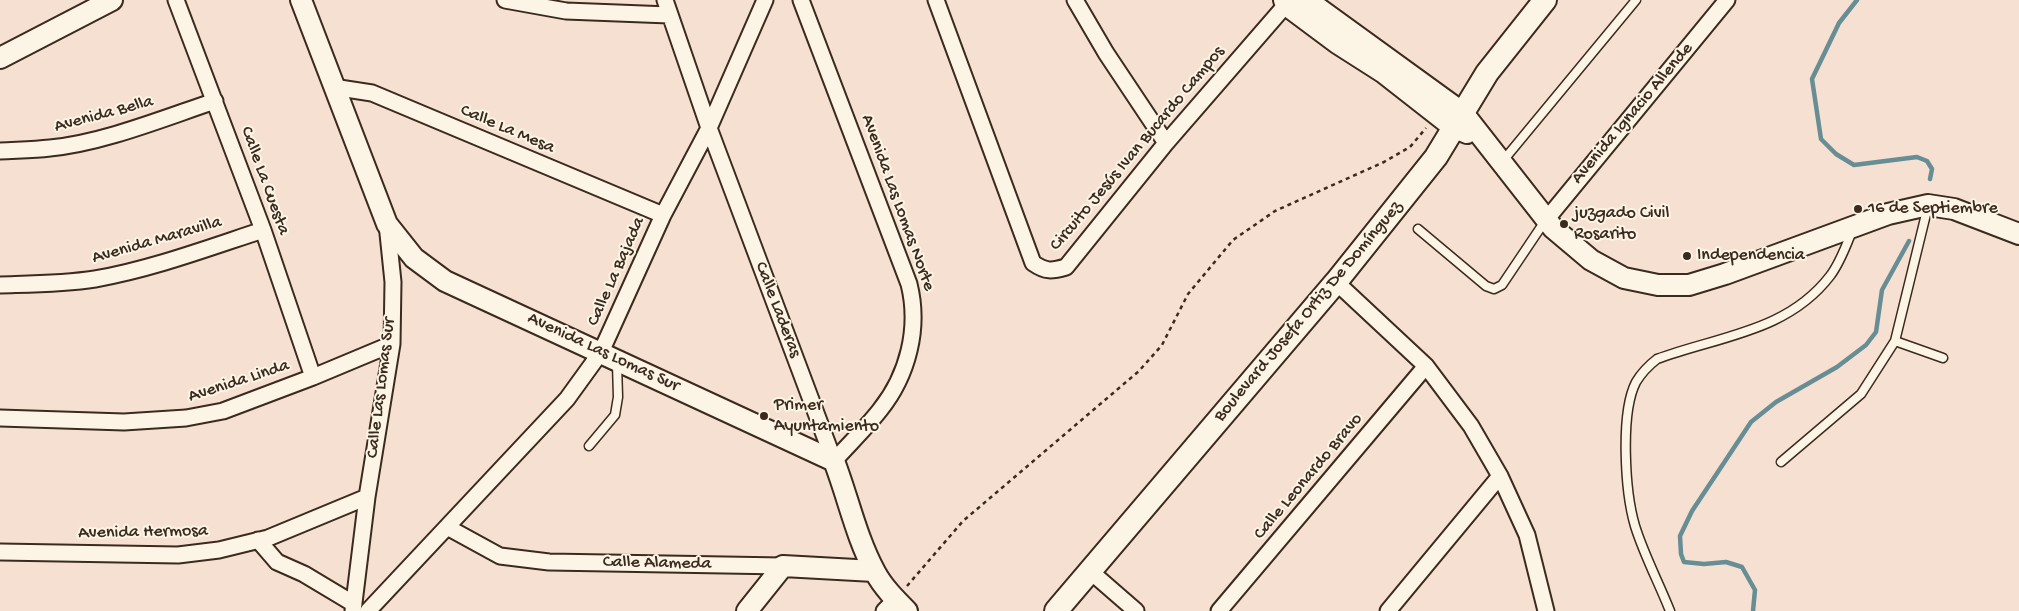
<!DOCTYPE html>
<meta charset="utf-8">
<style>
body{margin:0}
canvas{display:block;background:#f6e0d1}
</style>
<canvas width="2019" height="611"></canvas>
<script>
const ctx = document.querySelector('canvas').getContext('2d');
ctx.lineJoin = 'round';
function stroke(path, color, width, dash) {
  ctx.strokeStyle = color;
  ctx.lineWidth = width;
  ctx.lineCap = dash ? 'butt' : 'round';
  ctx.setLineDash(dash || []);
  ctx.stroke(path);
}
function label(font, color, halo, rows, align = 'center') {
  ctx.font = font + ' "Gochi Hand",sans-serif';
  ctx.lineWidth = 4;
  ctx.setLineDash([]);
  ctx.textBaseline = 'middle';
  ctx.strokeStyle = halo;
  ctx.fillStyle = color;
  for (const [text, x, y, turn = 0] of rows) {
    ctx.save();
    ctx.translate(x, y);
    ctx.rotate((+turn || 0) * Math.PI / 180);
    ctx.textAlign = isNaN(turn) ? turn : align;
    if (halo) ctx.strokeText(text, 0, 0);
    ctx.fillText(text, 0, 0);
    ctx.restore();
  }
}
stroke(new Path2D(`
 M1857,0L1839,23L1812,79L1821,139L1836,154L1854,165L1917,157L1927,161L1932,169L1930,179
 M1753,611L1755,590L1742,567L1726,562L1704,564L1684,562L1681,554L1680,536L1692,511L1751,422L1776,402L1837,367L1866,345L1876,332L1882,290L1909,241`), '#678d95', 4.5);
const service = new Path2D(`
 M1502,162L1636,0
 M1928,206L1895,341L1943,358
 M1418,229L1486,286L1494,289L1502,285L1545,221
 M589,446L615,415L618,397L617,364
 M1781,462L1861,394L1895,341
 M1670,611C1659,583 1644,555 1635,526C1625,492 1620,413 1636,382C1642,372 1648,366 1657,359C1719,336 1787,332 1830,276C1840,263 1846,246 1852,231`);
const minor = new Path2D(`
 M176,0L263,230L313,377
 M505,0L566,11L669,15
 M665,0L709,128L834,461C849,444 866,428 880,410C908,375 920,328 909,284L801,0
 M936,0L1033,263C1046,272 1052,271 1066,267L1166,143L1290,0
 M1075,0L1106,53L1166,143
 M333,87L372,93L663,215
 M0,151C16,150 33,150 50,148C103,143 164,118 215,101
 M1546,220L1727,0
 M1336,282L1426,366L1471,426L1500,476L1527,535L1546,611
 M0,285C32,284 63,284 95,279C152,269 208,248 263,230
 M0,418L124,422L186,418L223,411L313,377L392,344
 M447,527L500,556L549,562L783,566
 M258,540L277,562L304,574L354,604
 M0,552L178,555L219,550L268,538L367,497
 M1090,571L1136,611
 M353,611L367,497L392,344L393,282L387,224
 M368,611L567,399L601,352L663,215L709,128L765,0
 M884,611L896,599
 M1219,611L1426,366
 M1388,611L1500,476`);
const tertiary = new Path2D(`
 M301,0L387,224L414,258L445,281L834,461C848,497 856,537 875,572C883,587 895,599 907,611
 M1284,0L1286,5L1337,43L1384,73L1453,127L1467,133
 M1307,0L1463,113L1553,228L1591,260L1624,278L1658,285H1689L1725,274L1888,214L1928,205L1954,209L2019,234
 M0,58L112,0
 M747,611L783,566L874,571`);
const secondary = new Path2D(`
 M1056,611L1336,282L1436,157L1487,73L1545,0`);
stroke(service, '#3b2a1e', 11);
stroke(minor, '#3b2a1e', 19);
stroke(tertiary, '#3b2a1e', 24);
stroke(secondary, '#3b2a1e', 26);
stroke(new Path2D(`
 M907,586L963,521L1139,371L1162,345L1188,294L1233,240L1275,211L1384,162L1410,147L1426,128`), '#3b2a1e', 2.5, [4, 4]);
stroke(service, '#fcf5e5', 8);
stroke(minor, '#fcf5e5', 15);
stroke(tertiary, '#fcf5e5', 20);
stroke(secondary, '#fcf5e5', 22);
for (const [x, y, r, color] of [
 [1858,209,5,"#3b2a1e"],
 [1564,224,5,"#3b2a1e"],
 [1687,256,5,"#3b2a1e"],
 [764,416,5,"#3b2a1e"]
]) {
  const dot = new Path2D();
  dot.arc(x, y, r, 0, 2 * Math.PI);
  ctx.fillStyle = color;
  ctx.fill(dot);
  stroke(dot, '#fcf5e5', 2);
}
label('18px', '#3b2a1e', '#fcf5e5', [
 ["Avenida Ignacio Allende",1633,114,-50],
 ["Avenida Bella",104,115,-15],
 ["Calle La Mesa",507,130,23],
 ["Circuito Jesús Ivan Bucardo Campos",1138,149,-50],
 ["Calle La Cuesta",264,181,70],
 ["Avenida Las Lomas Norte",897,203,70],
 ["Avenida Maravilla",157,241,-16],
 ["Calle La Bajada",617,272,-66],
 ["Calle Laderas",777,310,69],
 ["Boulevard Josefa Ortiz De Domínguez",1309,312,-50],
 ["Avenida Las Lomas Sur",603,353,25],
 ["Avenida Linda",239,382,-18],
 ["Calle Las Lomas Sur",382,388,-83],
 ["Calle Leonardo Bravo",1309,477,-50],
 ["Avenida Hermosa",143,533,-1],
 ["Calle Alameda",657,564,1]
]);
label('18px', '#3b2a1e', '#fcf5e5', [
 ["16 de Septiembre",1868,209],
 ["juzgado Civil",1574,214],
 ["Rosarito",1574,235],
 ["Independencia",1697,256],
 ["Primer",774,406],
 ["Ayuntamiento",774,427]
], 'left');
</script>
